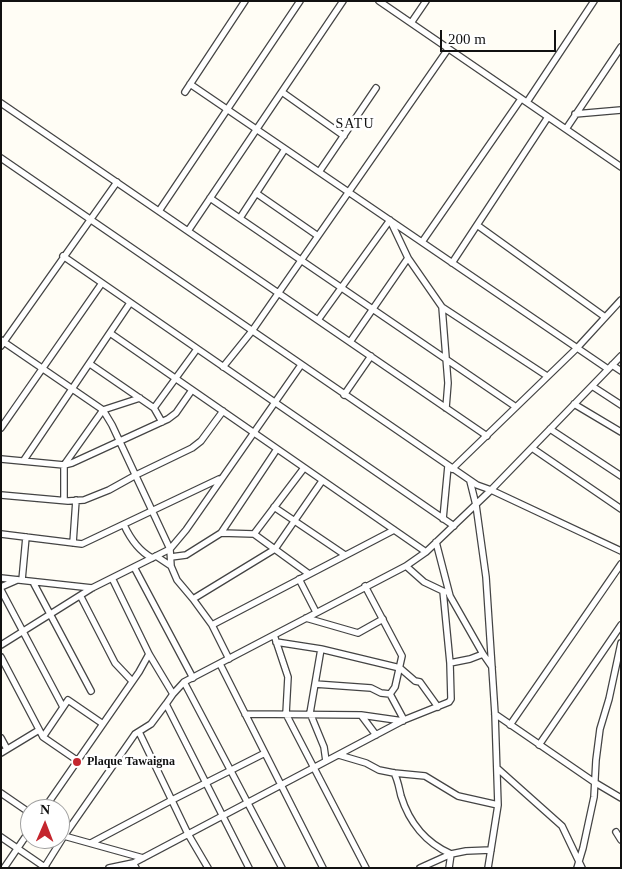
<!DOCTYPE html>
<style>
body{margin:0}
#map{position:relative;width:622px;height:869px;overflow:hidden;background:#fffdf5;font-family:Georgia,serif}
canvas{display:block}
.frame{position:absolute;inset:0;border:2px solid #111;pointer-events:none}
.north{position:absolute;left:20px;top:799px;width:50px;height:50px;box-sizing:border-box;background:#fff;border:1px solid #a0a0a0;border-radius:50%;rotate:1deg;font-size:14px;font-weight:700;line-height:20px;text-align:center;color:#111}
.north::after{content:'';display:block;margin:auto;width:18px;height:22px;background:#c4262e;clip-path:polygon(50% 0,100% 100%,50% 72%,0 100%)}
.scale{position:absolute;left:440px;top:30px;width:116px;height:22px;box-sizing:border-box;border:2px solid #111;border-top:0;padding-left:6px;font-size:15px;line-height:18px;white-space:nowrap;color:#111;-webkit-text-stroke:4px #fff;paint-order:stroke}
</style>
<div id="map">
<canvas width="622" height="869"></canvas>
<div class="frame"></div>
<div class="north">N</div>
<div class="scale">200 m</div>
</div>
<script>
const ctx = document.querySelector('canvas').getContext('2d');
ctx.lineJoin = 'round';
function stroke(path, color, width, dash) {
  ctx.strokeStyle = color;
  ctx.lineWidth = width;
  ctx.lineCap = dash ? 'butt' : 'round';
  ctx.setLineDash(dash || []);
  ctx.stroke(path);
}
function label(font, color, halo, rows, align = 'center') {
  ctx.font = font + ' Georgia,serif';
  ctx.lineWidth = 5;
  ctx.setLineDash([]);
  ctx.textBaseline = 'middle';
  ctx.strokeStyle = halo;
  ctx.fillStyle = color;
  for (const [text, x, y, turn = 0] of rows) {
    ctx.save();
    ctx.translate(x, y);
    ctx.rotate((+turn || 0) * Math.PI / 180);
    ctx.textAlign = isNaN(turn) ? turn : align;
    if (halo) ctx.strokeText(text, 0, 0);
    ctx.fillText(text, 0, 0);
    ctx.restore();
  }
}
const minor = new Path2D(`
 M379,1L621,167
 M411,23L426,1
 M190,84L608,369
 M185,92L245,1
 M282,92L344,136
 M527,102L594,1
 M1,103L487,436
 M575,114L621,110
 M566,129L621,47
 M1,158L477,485L491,490L621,551
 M319,172L376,88
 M256,193L318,236
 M210,198L516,407
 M159,211L300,1
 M240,218L285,149
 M477,225L605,317
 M188,231L343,1
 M422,242L521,99
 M63,256L454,526
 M452,263L548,117
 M442,307L547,376
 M318,320L390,220L408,258L442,307L448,383L446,408
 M110,333L426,552
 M1,340L103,410L112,425L170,549L171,566L156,556
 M350,342L408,258
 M1,346L117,182
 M90,364L154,408L162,422
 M612,365L621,371
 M223,367L252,331L448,49
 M592,386L621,405
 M344,395L371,356
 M574,404L621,432
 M154,408L197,349
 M1,428L102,283
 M550,429L621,476
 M532,448L621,509
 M1,459L64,465L72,463L168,419L176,413L192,390
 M24,460L130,303
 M452,469L577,348L621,300
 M470,481L476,505L486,577L495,714L498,805L488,868
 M1,495L68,501L84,500L109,490L136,475L192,448L201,441L223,411
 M64,500V465L103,410L140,398
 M274,507L345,555
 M443,519L448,466
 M124,525C130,538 139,551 152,558
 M221,533L277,449
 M1,534L82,544L219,479
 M254,534L304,468
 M436,542L450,596L483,654L492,667
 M73,543L76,500
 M171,557L186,555L221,533L254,534L309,574
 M171,566L177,580L193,599L275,549L322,481
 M406,566L424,582L445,592
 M134,567L193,678
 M1,578L92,588
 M112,578L149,654L173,694L184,682L406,566L426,552L491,490L621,356
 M299,579L316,612
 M22,580L26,537
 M33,582L91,691
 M365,586L402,656L395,687L390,694
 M1,587L17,580
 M1,590L63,707
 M81,597L115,663L132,681
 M193,599L212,625L229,659
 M306,618L358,633L383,619
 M212,625L394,530
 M274,635L288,677L286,714L366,868
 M276,642L321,649L400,668L415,681L420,682L438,707
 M1,645L92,588L170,549L186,530L301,365
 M321,649L310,713L324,747L326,761
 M1,657L43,737L78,761
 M450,663L470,659L483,654
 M220,664L323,868
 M184,682L282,868
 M315,684L371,688L381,693L390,694
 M173,694L166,704L249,868
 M390,694L404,720
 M245,714L361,715L376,735
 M495,714L594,782L621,798
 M361,715L403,721
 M510,725L621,564
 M139,732L188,834L208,868
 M43,737L68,700L103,724
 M1,738L7,749
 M539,745L621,625
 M1,753L39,730
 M339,755L366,763L379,770L394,773L425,776L458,796L498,805
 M497,768L562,826L582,868
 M394,773C398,780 399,788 401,796C409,822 426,843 451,854L449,868
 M1,793L30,813
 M44,809L139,672L149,654
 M616,832L621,840
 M60,833L64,836L143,858
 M1,837L46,868
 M91,843L172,800L265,753
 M4,868L30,830
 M44,868L64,836L135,734L151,724L166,704
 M109,868L133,863L136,868
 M124,868L404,720L449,702L451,699L450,663L443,591
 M420,868L451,854L466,851L491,850
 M577,868L583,848L594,797L596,760L600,729L609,699L621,643`);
stroke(minor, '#444', 8);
stroke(minor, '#fff', 5.5);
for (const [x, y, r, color] of [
 [77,762,5,"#c4262e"]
]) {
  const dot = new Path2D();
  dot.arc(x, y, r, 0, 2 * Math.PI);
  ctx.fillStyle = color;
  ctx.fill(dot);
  stroke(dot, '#fff', 2);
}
label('bold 12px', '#111', '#fff', [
 ["Plaque Tawaigna",87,762]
], 'left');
ctx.letterSpacing = '1px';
label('14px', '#111', '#fff', [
 ["SATU",355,124]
]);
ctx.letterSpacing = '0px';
</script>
